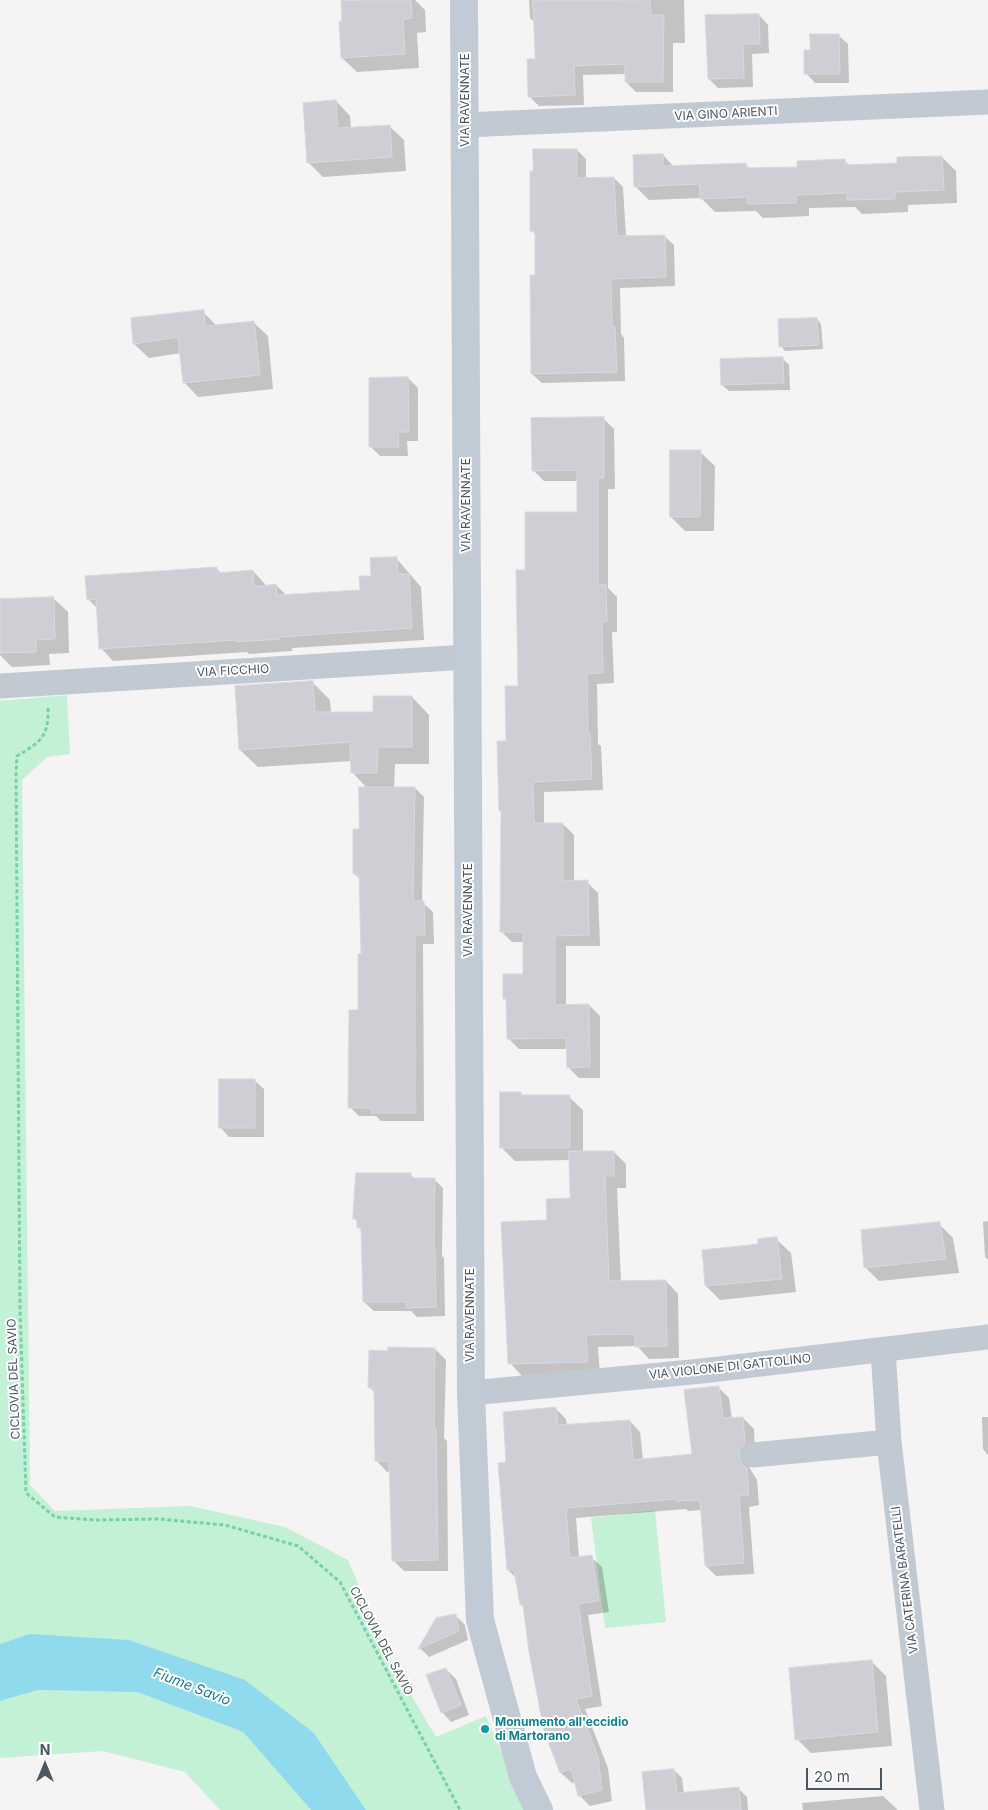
<!DOCTYPE html>
<style>
body{margin:0}
#map{position:relative;width:988px;height:1810px;overflow:hidden;background:#f5f3f3;font-family:Inter,sans-serif}
canvas{display:block}
.north{position:absolute;left:20px;top:1740px;width:50px;height:50px;-webkit-text-stroke:4px #fff;paint-order:stroke;rotate:0deg;font-size:14px;font-weight:700;line-height:20px;text-align:center;color:#4a5661}
.north::after{content:'';display:block;margin:auto;width:18px;height:22px;background:#4a5661;clip-path:polygon(50% 0,100% 100%,50% 72%,0 100%)}
.scale{position:absolute;left:806px;top:1768px;width:76px;height:22px;box-sizing:border-box;border:2px solid #4a5661;border-top:0;padding-left:6px;font-size:15px;line-height:18px;white-space:nowrap;color:#4a5661;-webkit-text-stroke:4px #fff;paint-order:stroke}
</style>
<div id="map">
<canvas width="988" height="1810"></canvas>
<div class="north">N</div>
<div class="scale">20 m</div>
</div>
<script>
const ctx = document.querySelector('canvas').getContext('2d');
ctx.lineJoin = 'round';
function fill(path, color) {
  ctx.fillStyle = color;
  ctx.fill(path, 'evenodd');
}
function stroke(path, color, width, dash) {
  ctx.strokeStyle = color;
  ctx.lineWidth = width;
  ctx.lineCap = dash ? 'butt' : 'round';
  ctx.setLineDash(dash || []);
  ctx.stroke(path);
}
function label(font, color, halo, rows, align = 'center') {
  ctx.font = font + ' Inter,sans-serif';
  ctx.lineWidth = 4;
  ctx.setLineDash([]);
  ctx.textBaseline = 'middle';
  ctx.strokeStyle = halo;
  ctx.fillStyle = color;
  for (const [text, x, y, turn = 0] of rows) {
    ctx.save();
    ctx.translate(x, y);
    ctx.rotate((+turn || 0) * Math.PI / 180);
    ctx.textAlign = isNaN(turn) ? turn : align;
    if (halo) ctx.strokeText(text, 0, 0);
    ctx.fillText(text, 0, 0);
    ctx.restore();
  }
}
fill(new Path2D(`
 M67,695L70,754L47,757L22,780L30,1485L55,1511L190,1506L285,1527L348,1560L390,1659L436,1737L486,1716L526,1810H366L314,1733L29,1634L0,1644V701Z
 M655,1510L666,1622L605,1628L591,1518Z
 M38,1690L138,1691L243,1732L311,1810H220L185,1772L103,1751L0,1758V1701Z`), '#c3f1d5');
fill(new Path2D(`
 M29,1634L129,1640L245,1680L314,1733L366,1810H311L243,1732L138,1692L38,1690L0,1701V1644Z`), '#90daee');
fill(new Path2D(`
 M361,0H415L425,10L426,32L417,33L419,68L357,72L342,58L343,22Z
 M529,0H684L685,43H673V92H636L626,82V74L583,75L584,105L539,106L529,96L536,60L535,23L530,18Z
 M759,15L768,25L769,53L752,54L753,87L718,88L709,79Z
 M838,35L848,44L849,83H815L806,73L812,51Z
 M336,101L350,116L351,129L389,126L404,140L406,171L323,177L309,163Z
 M577,150L586,159V179L614,178L623,187L626,237L664,236L674,245L675,286L620,288L621,334L624,338L625,381L542,383L532,374L537,277L536,235L531,230Z
 M663,155L674,167L746,165L751,170L798,168L844,160L850,166L899,165L942,157L956,171L957,203L908,205V212L862,214L855,207L809,208V216L763,218L756,211L715,212L701,198L649,200L635,186Z
 M203,312L217,326L253,322L268,336L273,389L198,397L184,382L181,353L149,358L134,344Z
 M817,319L821,324L823,349L785,351L781,346Z
 M782,358L789,365L790,390L729,391L722,385Z
 M408,378L418,388V441H407L408,456H380L371,447Z
 M603,418L614,429L615,489H608V588L617,597V632H612L614,683L597,684L598,744L601,746L603,790L544,792V824H563L574,835V882H587L598,893L600,946H566V1006L589,1005L600,1016V1078H579L568,1067V1049H519L508,1038V1002L504,998L524,975V942H512L501,931L502,813L500,811L508,742L519,687L526,571L578,513V481H544L533,470Z
 M700,452L715,466L714,531H685L671,517Z
 M396,558L421,587L424,640L292,648V651L249,654L247,652L113,661L101,648L98,609L88,599L216,568L222,574L253,571L265,584V587L276,585L286,595L361,591L372,577Z
 M53,598L68,612L69,653L49,654L50,665L12,667L0,655V601Z
 M312,682L330,700L331,713H374L412,697L429,715V764H395L394,788H415L424,797L422,902L433,912L434,944H423L424,1121H381L376,1116H359L350,1107L360,1012L362,955L361,880L354,873L367,788L352,772V761L258,767L240,750Z
 M254,1080L264,1089V1137H229L220,1127Z
 M521,1093L524,1097H569L583,1110V1152H614L626,1164V1188H617L621,1282L666,1281L678,1294L679,1358L649,1359L637,1346L598,1347L600,1374L522,1376L510,1363L548,1221L571,1199V1160L515,1161L502,1148Z
 M410,1174L415,1179H434L443,1188L442,1256L444,1258L445,1316L417,1317L411,1311H374L364,1302L362,1232L355,1218Z
 M988,1221V1260L985,1257L983,1222Z
 M939,1224L953,1238L959,1273L879,1281L865,1267Z
 M776,1239L791,1253L796,1292L720,1300L706,1286L760,1245Z
 M435,1349L446,1360L444,1438L447,1441L448,1571H404L393,1560L390,1471L387,1472L376,1460L375,1393L370,1387Z
 M718,1387L729,1398L732,1419L743,1418L754,1429L755,1454L750,1459L749,1467L757,1480L759,1505L749,1507L754,1574L716,1576L706,1566L702,1510L688,1511L686,1509L576,1518L579,1558L591,1557L602,1567L609,1612L588,1615L602,1706L585,1709L608,1768L612,1801L590,1806L579,1795L576,1782L572,1783L561,1773L524,1608L521,1604L516,1578L508,1570V1463L556,1409L566,1419L567,1426L630,1421L640,1432L643,1460L693,1455Z
 M982,1417H988V1455L983,1449Z
 M455,1615L465,1625L468,1640L429,1657L420,1648L437,1619Z
 M872,1662L886,1676L892,1746L811,1753L797,1739Z
 M446,1669L456,1679L469,1715L451,1722L442,1712Z
 M674,1770L682,1778L684,1794L738,1788L747,1797L748,1810H647Z
 M883,1796L898,1810H803L802,1803Z`), '#0003');
const building = new Path2D(`
 M364,0H411L412,18L403,19L405,54L341,58L339,22L342,21L341,1Z
 M533,0L650,1L651,15H664L663,82H625V64L574,66L575,95L528,97L527,59H535Z
 M759,14L760,44H743L744,78L708,79L705,15Z
 M810,34H839L840,74H804V50H810Z
 M336,100L338,128L390,125L392,157L307,163L303,103Z
 M533,149H577V178L614,177L617,236L665,235L666,277L611,279L612,327H615L617,372L531,374L530,275H535V231H530V171H533Z
 M663,154V166L746,163V168L797,167V161L845,159V165L897,163V157L942,156L944,190L895,192V199L847,200V193L796,195V203L748,204L747,197L700,199L699,184L634,187L633,155Z
 M204,310L205,326L254,321L260,375L183,383L178,337L133,344L131,318Z
 M817,318L819,345L779,347L778,319Z
 M783,357L784,383L721,385L720,359Z
 M408,377L409,432H398L399,447H369V378Z
 M604,417V478H598V585L606,584L607,621L602,622L603,673L587,674L588,734H590L592,779L533,782L534,823H563V881L588,880L589,935L555,936V1005L589,1004L590,1067L567,1068L566,1038L507,1039L506,999H503V974H523V932H500L501,811H499L497,741H506L505,686H518L516,570H525V512H577V470L532,471L531,418Z
 M670,450H701L700,517H670Z
 M397,557L398,574H409L412,628L280,637V639L236,642L235,640L99,649L96,599L87,600L85,576L217,567V573L253,570L254,587L276,584L277,595L360,590L359,576H371L370,558Z
 M54,597L55,639L36,640V652L0,653V599Z
 M313,681L315,712H373V696H412V747H378L377,773H351L350,742L239,750L235,686Z
 M359,787H415L413,901H424L425,935H415V1113H371V1108H348L349,1010H358V954H361L359,874H353V829H359Z
 M219,1079H255V1128H219Z
 M500,1092H521V1095H570V1148H500Z
 M569,1151H614V1176H605L609,1281L666,1280L667,1346L635,1347V1334L586,1335L588,1362L508,1364L501,1222L547,1220L546,1199L570,1198Z
 M356,1173H411V1178H435L434,1248H435L436,1307L406,1308V1302H363L361,1228H357V1219H353Z
 M940,1222L946,1259L864,1268L861,1230Z
 M777,1237L782,1279L705,1286L702,1250L758,1244V1239Z
 M388,1347L435,1348L434,1428H436L438,1560L392,1561L389,1461H375L374,1388H368L369,1350L388,1351Z
 M719,1386L723,1418L743,1417L745,1443L740,1449L739,1456L741,1463L747,1468L749,1495L739,1496L744,1563L705,1566L700,1500L676,1501V1499L566,1508L570,1558L592,1555L599,1601L578,1604L592,1696L576,1699L598,1757L602,1790L578,1796L571,1769L560,1773L544,1731L529,1652L523,1605H520L514,1570H507L498,1463L506,1462L503,1412L556,1407L558,1425L630,1420L633,1460L692,1454L684,1390Z
 M456,1614L459,1631L418,1649L436,1618Z
 M872,1660L878,1732L795,1740L789,1668Z
 M446,1668L461,1705L441,1713L426,1675Z
 M674,1769L677,1793L739,1787L741,1810H646L642,1772Z`);
fill(building, '#cdcfd5');
stroke(building, '#d7d9de', 1);
stroke(new Path2D(`
 M48,708C49,737 40,742 17,756L16,774L20,1309L26,1493L55,1517L95,1520L158,1519L225,1525L298,1546L340,1582L460,1810`), '#7ad0a6', 3, [4, 2.5]);
stroke(new Path2D(`
 M465,125L988,102
 M0,686L467,657
 M883,1350L889,1442L932,1810
 M471,1393L702,1371L988,1337
 M753,1455L889,1442`), '#c1cad2', 25);
stroke(new Path2D(`
 M464,0L471,1393L480,1620L523,1777L539,1810`), '#c1cbd6', 28);
for (const [x, y, r, color] of [
 [485,1729,5,"#0f9aa8"]
]) {
  const dot = new Path2D();
  dot.arc(x, y, r, 0, 2 * Math.PI);
  ctx.fillStyle = color;
  ctx.fill(dot);
  stroke(dot, '#fff', 2);
}
label('12px', '#4a5661', '#fff', [
 ["VIA RAVENNATE",465,100,-90],
 ["VIA GINO ARIENTI",726,114,-3],
 ["VIA RAVENNATE",466,505,-90],
 ["VIA FICCHIO",233,671,-3],
 ["VIA RAVENNATE",468,910,-90],
 ["VIA RAVENNATE",470,1315,-90],
 ["VIA VIOLONE DI GATTOLINO",730,1367,-6],
 ["CICLOVIA DEL SAVIO",14,1379,-92],
 ["VIA CATERINA BARATELLI",905,1580,-97],
 ["CICLOVIA DEL SAVIO",381,1641,62]
]);
label('bold 12px', '#0d838f', '#fff', [
 ["Monumento all'eccidio",495,1722],
 ["di Martorano",495,1736]
], 'left');
label('italic 14px', '#0c7c9b', '#fff', [
 ["Fiume Savio",192,1687,21]
]);
</script>
